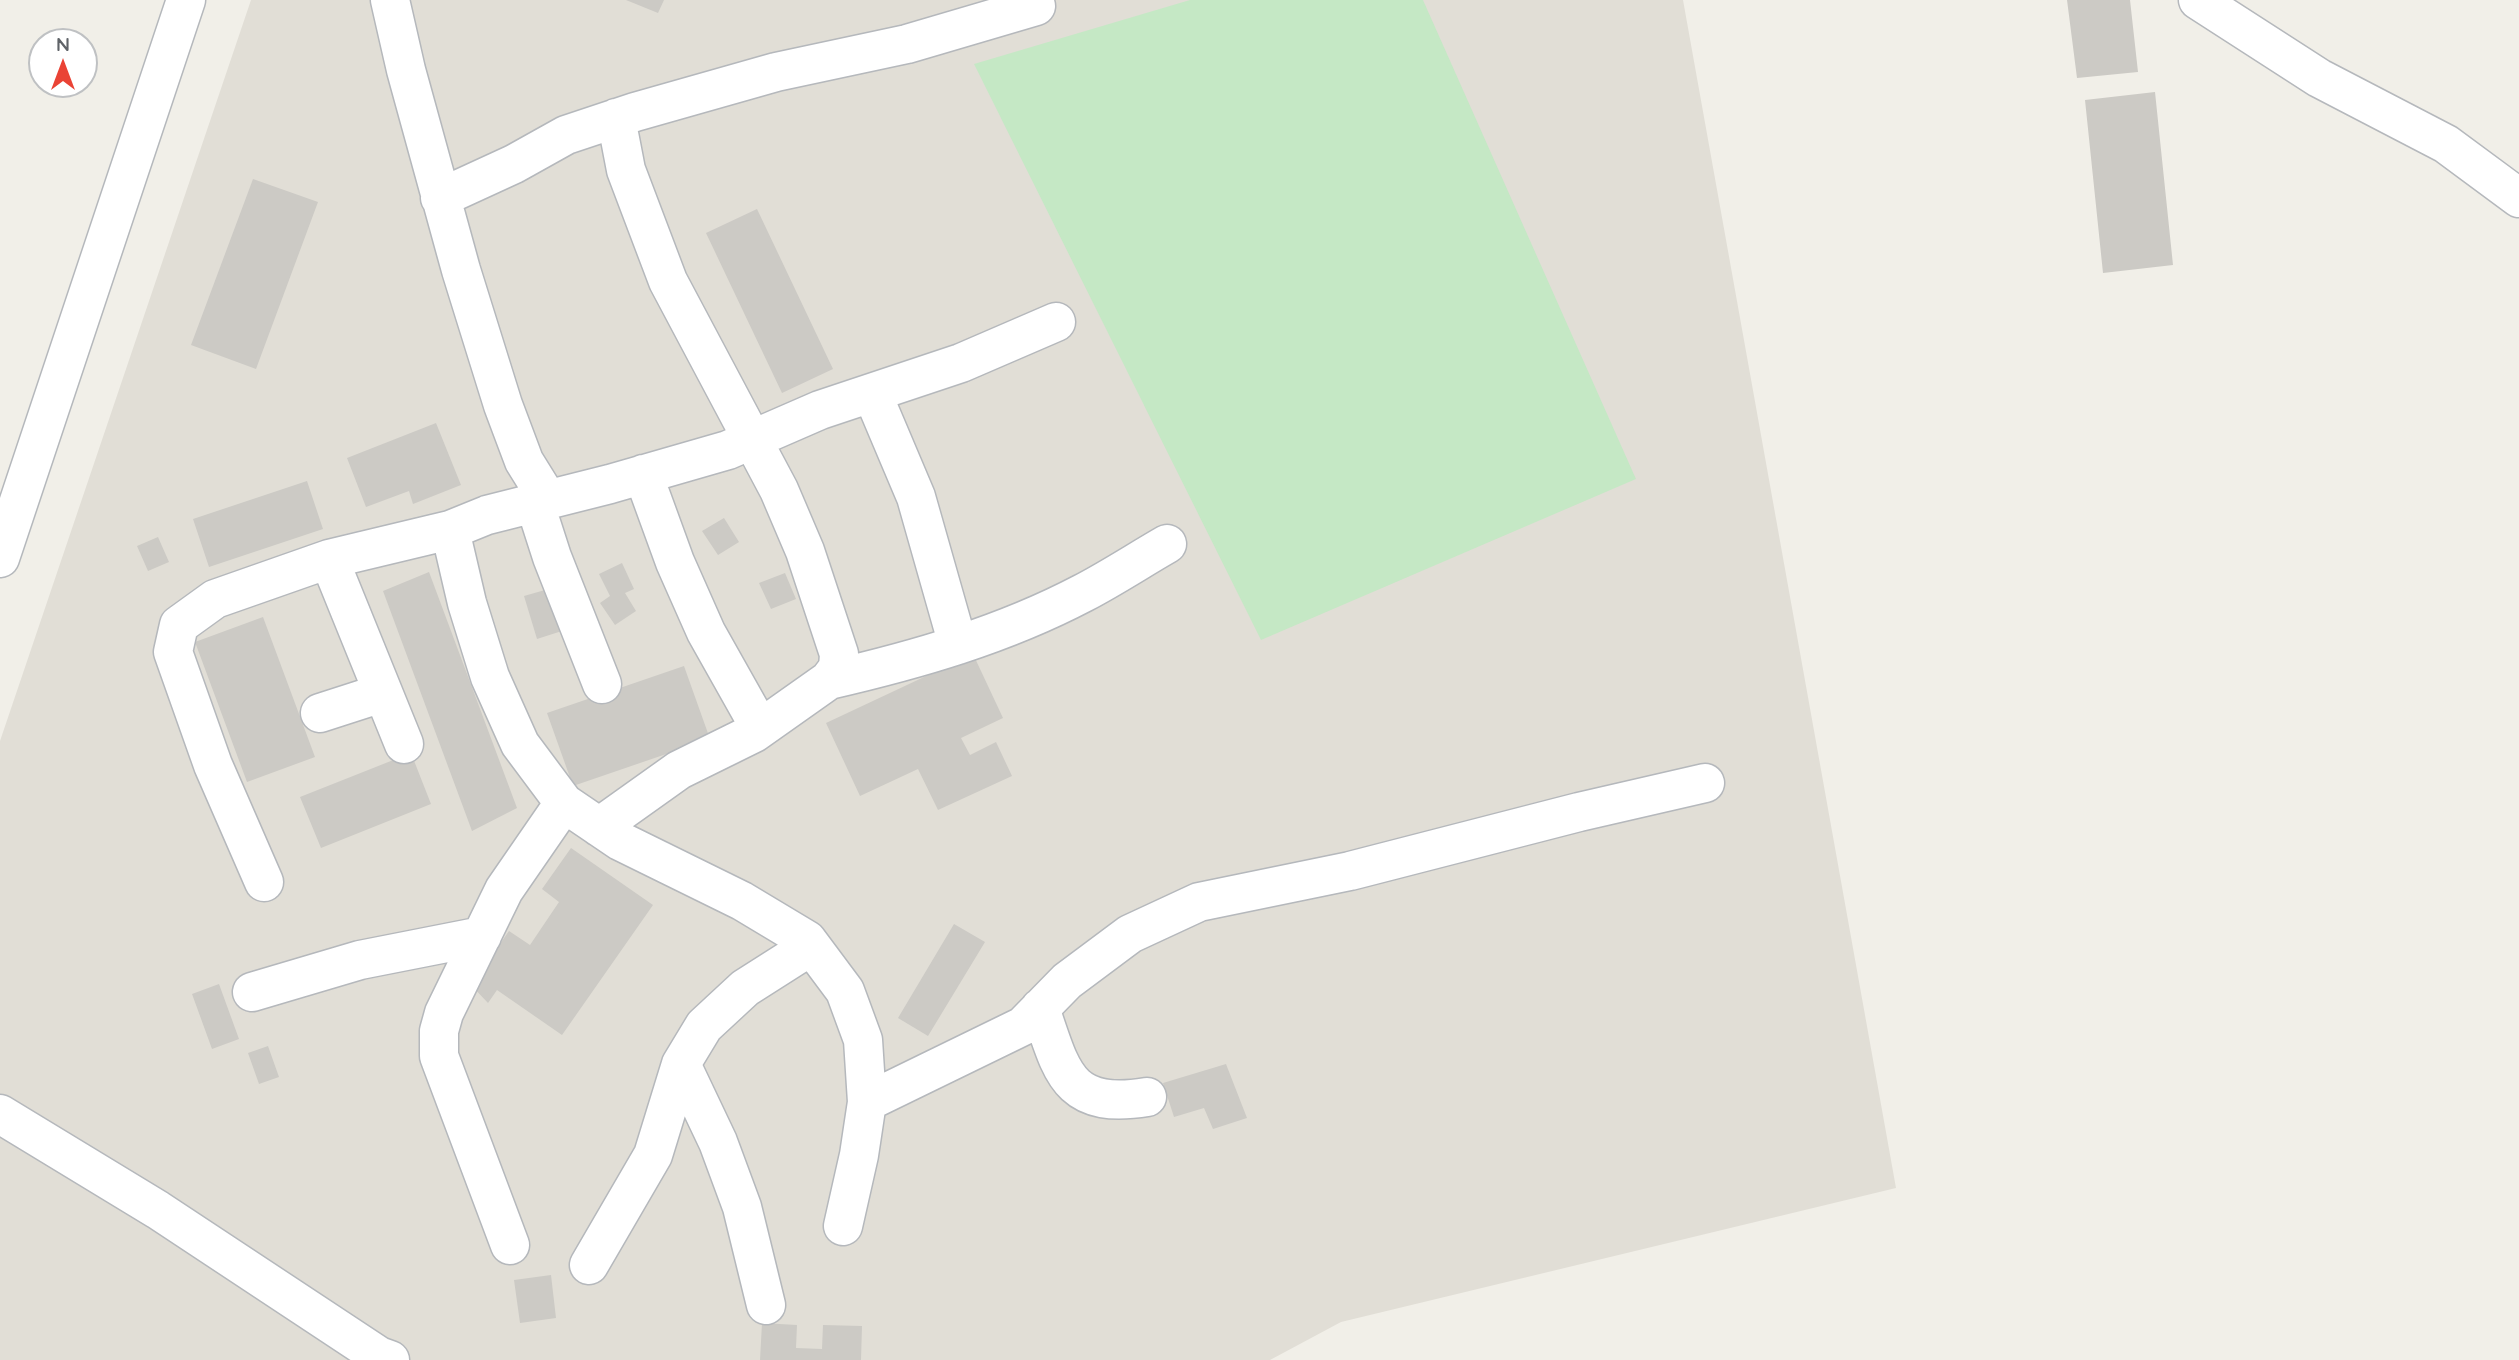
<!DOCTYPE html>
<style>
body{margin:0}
#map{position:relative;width:2519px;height:1360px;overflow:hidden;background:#f1efe8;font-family:Quicksand,sans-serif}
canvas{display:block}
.north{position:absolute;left:28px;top:28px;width:70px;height:70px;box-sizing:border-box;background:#fff;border:2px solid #bfc1c3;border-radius:50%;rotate:0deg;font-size:19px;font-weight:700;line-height:28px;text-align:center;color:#5f6368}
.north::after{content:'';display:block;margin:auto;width:24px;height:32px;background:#ea4335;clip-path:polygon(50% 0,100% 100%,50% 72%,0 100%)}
</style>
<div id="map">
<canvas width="2519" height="1360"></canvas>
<div class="north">N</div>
</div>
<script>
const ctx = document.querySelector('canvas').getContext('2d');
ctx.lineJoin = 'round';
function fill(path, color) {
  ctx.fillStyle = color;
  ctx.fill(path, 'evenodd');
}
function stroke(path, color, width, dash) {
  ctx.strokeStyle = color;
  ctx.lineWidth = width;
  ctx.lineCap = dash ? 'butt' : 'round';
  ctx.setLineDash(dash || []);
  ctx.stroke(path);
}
fill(new Path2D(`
 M251,0H1683L1896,1188L1341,1322L1270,1360H0V741Z`), '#e1ded6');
fill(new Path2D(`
 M1190,0H1423L1636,479L1261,640L974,64Z`), '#c5e8c5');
fill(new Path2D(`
 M626,0H664L658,13Z
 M2067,0H2130L2138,72L2077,78Z
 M2155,92L2173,265L2103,273L2085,100Z
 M253,179L318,202L256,369L191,345Z
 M757,209L833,369L782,393L706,233Z
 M436,423L461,485L413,504L409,491L366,507L347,458Z
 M307,481L323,529L209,567L193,519Z
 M724,518L739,542L718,555L702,531Z
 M158,537L169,562L148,571L137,546Z
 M622,563L634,589L625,593L636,611L615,625L600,603L610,596L599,574Z
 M429,572L517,808L472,831L383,591Z
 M785,573L796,599L771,609L759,583Z
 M552,588L565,630L537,639L524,596Z
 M263,617L315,757L247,782L195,642Z
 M973,654L1003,718L961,738L970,755L996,742L1012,776L938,810L918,769L860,796L826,723Z
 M684,666L710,739L573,786L547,713Z
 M411,753L431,804L321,848L300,797Z
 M571,848L653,905L562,1035L497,990L488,1003L471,985L509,931L530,945L559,902L542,889Z
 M954,924L985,942L928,1036L898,1018Z
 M219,984L239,1039L212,1049L192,994Z
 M268,1046L279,1077L259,1084L248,1053Z
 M1226,1064L1247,1118L1213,1129L1204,1108L1174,1117L1163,1083Z
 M551,1275L556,1318L520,1323L514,1280Z
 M762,1323L797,1325L796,1348L822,1349L823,1325L862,1326L861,1360H760Z`), '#cccac5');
const minor = new Path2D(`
 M390,0L406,70L461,270L503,405L524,461L547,498
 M2198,0L2319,78L2446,144L2519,198
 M440,198L514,164L566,135L635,112L776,72L907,44L1036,6
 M872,393L916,497L958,645
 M643,474L675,562L706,632L760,728
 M534,501L552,557L602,684
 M450,530L467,603L490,677L520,744L564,803L620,841L742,901L807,940L845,991L863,1040L867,1102L859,1155L843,1226
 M0,558L186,0
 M329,559L404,744
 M829,680C916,660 1003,635 1083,593C1112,578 1139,560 1167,544
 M320,713L382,693
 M599,827L679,770L754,733L829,680L838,668L839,654L805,551L779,490L668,281L626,170L616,118
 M264,882L213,765L173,652L179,625L215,599L329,559L450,530L487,515L610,484L728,450L820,410L961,363L1056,322
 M252,992L360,960L482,936
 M1040,1008C1062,1072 1067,1110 1147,1097
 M681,1064L718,1142L742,1207L766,1305
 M867,1102L1023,1026L1067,981L1130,934L1199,902L1350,871L1579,812L1705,783
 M0,1114L158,1210L379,1356L390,1360
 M510,1245L439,1056V1031L444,1013L504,890L564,803
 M589,1265L653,1155L681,1064L704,1026L745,988L811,946`);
stroke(minor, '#b5b8bc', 41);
stroke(minor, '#fff', 38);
</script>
